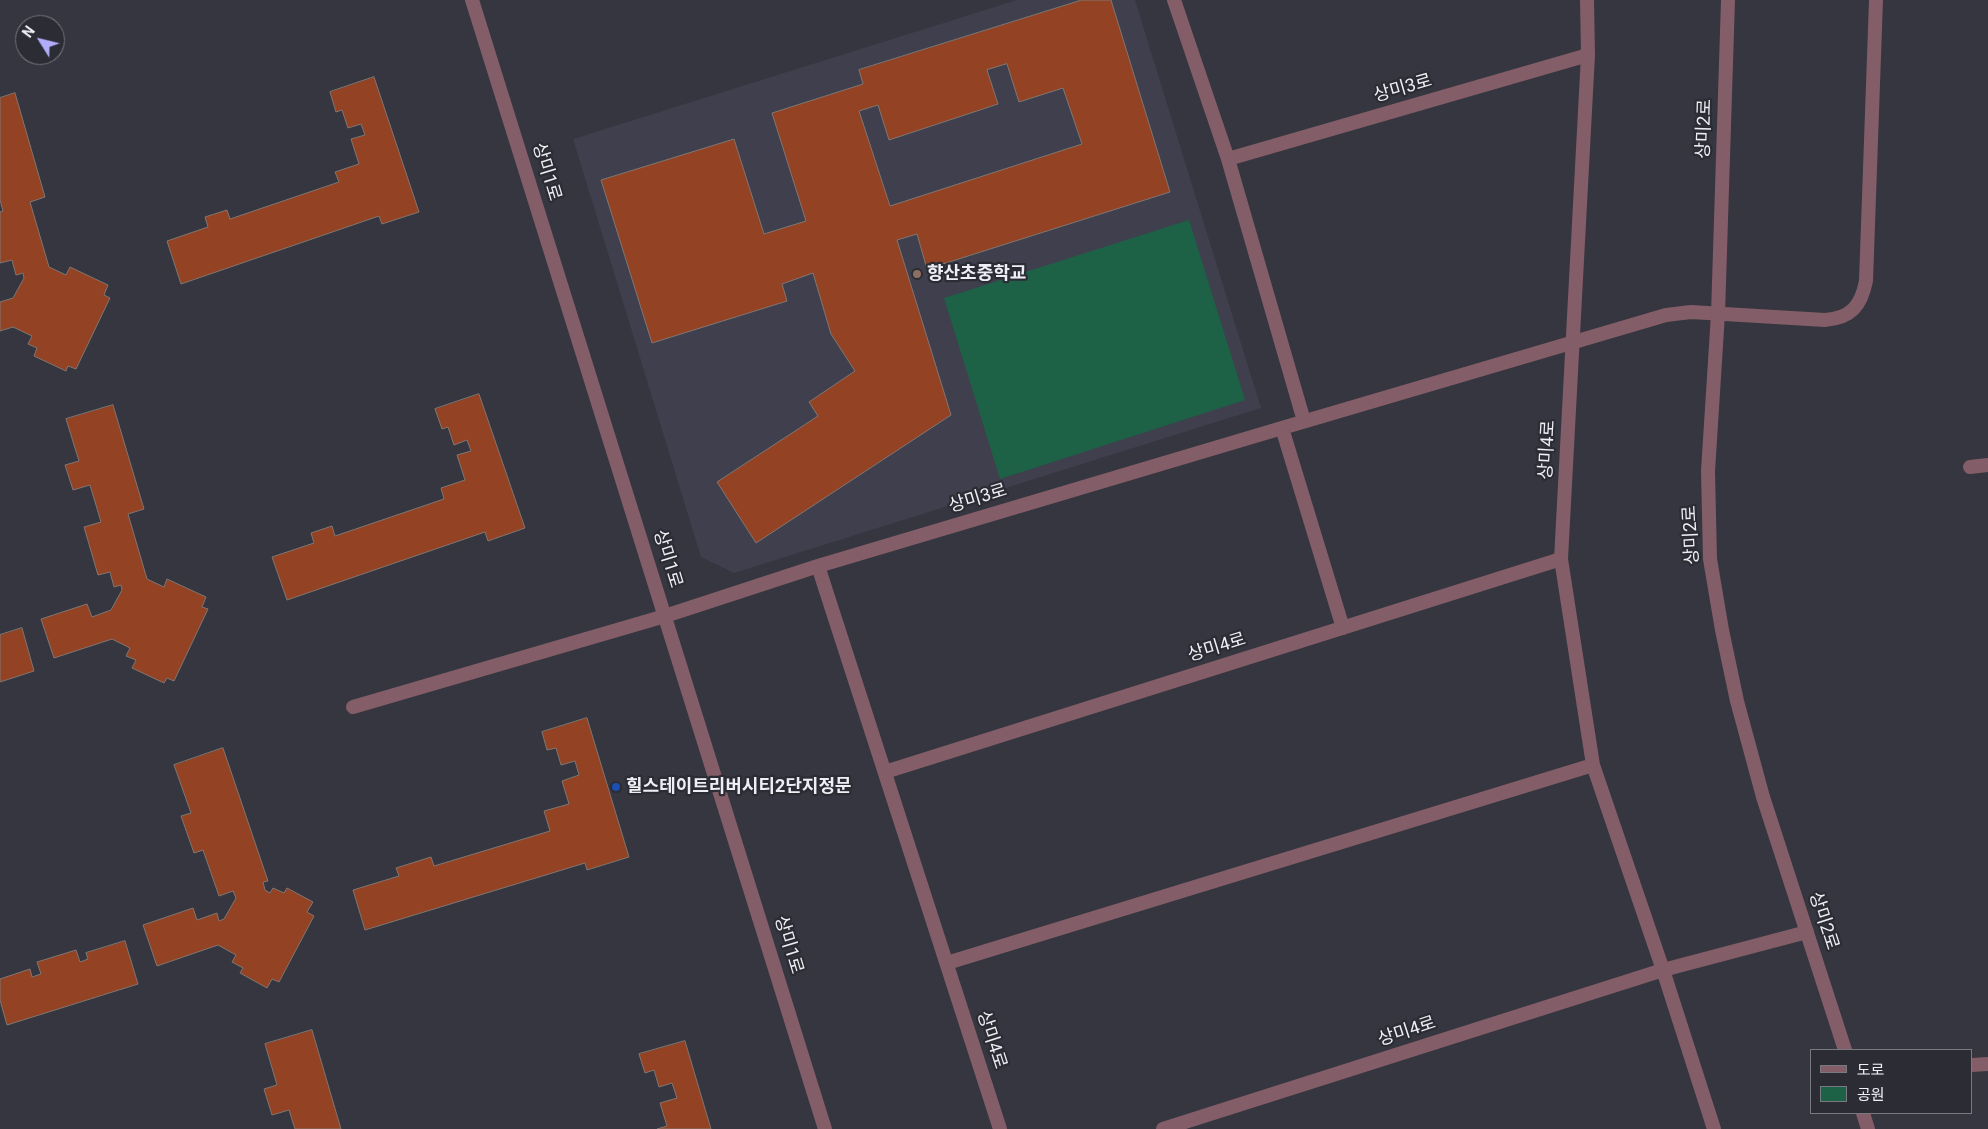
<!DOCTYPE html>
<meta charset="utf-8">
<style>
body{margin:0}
#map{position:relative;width:1988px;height:1129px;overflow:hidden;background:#35363f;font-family:Roboto,"Noto Sans KR",sans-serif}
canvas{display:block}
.legend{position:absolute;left:1810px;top:1049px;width:162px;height:65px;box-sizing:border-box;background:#2b2c34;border:1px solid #797a81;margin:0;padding:6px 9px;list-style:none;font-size:15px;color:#eeeef4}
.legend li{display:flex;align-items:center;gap:10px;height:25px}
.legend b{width:25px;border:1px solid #797a81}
.north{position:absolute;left:15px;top:15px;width:50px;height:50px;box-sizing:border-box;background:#2b2c34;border:1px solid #797a81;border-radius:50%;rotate:306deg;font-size:14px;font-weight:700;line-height:20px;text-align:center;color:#eeeef4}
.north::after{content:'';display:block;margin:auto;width:18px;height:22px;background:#b1adfa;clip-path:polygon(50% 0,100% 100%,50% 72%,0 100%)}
</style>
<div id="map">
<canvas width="1988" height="1129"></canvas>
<ul class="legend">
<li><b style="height:6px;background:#835d67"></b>도로</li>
<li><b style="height:14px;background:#1d6247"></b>공원</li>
</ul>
<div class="north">N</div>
</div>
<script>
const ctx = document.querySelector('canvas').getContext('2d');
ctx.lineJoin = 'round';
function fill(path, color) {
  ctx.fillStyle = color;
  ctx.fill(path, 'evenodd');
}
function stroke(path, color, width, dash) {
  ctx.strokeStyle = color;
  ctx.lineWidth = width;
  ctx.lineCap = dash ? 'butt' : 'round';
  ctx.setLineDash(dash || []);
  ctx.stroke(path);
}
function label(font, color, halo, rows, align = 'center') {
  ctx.font = font + ' Roboto,"Noto Sans KR",sans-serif';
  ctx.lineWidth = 4.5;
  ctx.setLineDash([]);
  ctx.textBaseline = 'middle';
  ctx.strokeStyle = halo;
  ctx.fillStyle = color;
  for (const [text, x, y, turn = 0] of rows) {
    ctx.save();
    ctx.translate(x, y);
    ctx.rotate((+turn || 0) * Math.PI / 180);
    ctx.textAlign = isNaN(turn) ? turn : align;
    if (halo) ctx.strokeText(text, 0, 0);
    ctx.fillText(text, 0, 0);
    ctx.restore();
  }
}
fill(new Path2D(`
 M1017,0H1135L1261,408L734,573L701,557L573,139Z`), '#3f3f4d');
fill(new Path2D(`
 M1189,220L1245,400L1000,479L944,298Z`), '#1d6247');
const building = new Path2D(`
 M1082,0H1111L1170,192L927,269L917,234L897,240L951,415L756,543L717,482L818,416L809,402L855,371L831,334L813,273L782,284L787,301L652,343L601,180L734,139L764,234L806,221L772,113L863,84L859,70ZM1007,64L1019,102L1063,88L1082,144L890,206L859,111L878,105L889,140L998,104L987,70Z
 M374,77L419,212L382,224L379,216L181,284L167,241L208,227L205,217L227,210L230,219L339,182L335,172L359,164L351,139L365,135L361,124L348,128L342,110L336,112L330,92Z
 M15,93L45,197L30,202L49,267L66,275L70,267L108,285L104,295L110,298L76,369L68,366L66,371L34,356L37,348L28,344L32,336L13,327L0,331V302L13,298L24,278L23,273L16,275L12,260L0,263V212L3,211L0,200V98Z
 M479,394L525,528L488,541L485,532L287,600L272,557L314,543L311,533L332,526L335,536L444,499L441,488L465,480L457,455L471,451L467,440L454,445L448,427L442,429L435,409Z
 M113,405L144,509L128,514L147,579L164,587L167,579L206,597L202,607L208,609L174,681L167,678L164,683L132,668L136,660L126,656L130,648L112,639L54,658L41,619L87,604L92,617L111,610L122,590L121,585L114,587L110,572L98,575L84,527L101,522L90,485L73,490L65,465L79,461L66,419Z
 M22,628L34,671L0,682V635Z
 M587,718L629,857L587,870L585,863L365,930L353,890L399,876L396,868L431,857L434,866L550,831L544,811L569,804L562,781L579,775L575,761L561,765L556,748L547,750L542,732Z
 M223,748L268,881L263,882L265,890L270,893L273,888L284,893L287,888L313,902L307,912L314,916L279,982L272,979L267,988L240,973L243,968L232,962L236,955L218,945L157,966L143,925L193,908L197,920L217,913L219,921L224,919L236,898L233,891L219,896L203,850L194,853L181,816L191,813L174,765Z
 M125,941L138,984L7,1025L0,1000V979L30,969L32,977L41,974L37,962L76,950L80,962L88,959L86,953Z
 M312,1030L341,1129H295L289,1110L272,1115L264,1089L277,1085L265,1044Z
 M685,1041L711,1129H657L667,1126L660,1103L677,1098L672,1083L659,1087L654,1070L645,1073L639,1054Z`);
fill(building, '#934323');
stroke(building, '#817672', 1);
stroke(new Path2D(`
 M1970,467L1988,465
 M1972,1065L1988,1064`), '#835d67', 14);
stroke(new Path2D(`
 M1174,0L1228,159L1304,421
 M1587,0L1588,55L1561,559L1593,765L1663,970L1714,1129
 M1228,159L1588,55
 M1282,428L1343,628
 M818,566L1000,1129
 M353,707L665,616L818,566L1282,428L1666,315L1691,312L1825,320C1851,318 1861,306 1866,281L1876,0
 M885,772L1561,559
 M947,963L1593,765
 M1163,1129L1663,970L1807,932`), '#835d67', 14);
stroke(new Path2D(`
 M472,0L825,1129
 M1728,0L1718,314L1708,471L1710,559L1722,630L1737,701L1763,797L1845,1050
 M1863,1113L1868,1129`), '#835d67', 14);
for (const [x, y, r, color] of [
 [917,274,5,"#8d6e63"],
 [616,787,5,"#1a4fb4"]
]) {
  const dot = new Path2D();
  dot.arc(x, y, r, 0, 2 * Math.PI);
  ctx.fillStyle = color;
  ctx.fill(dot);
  stroke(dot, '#2b2c34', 2);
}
label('18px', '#eeeef4', '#2b2c34', [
 ["상미3로",1403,89,-16],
 ["상미2로",1705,129,-88],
 ["상미1로",546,172,73],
 ["상미4로",1548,450,-87],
 ["상미3로",978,499,-17],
 ["상미2로",1692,535,-93],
 ["상미1로",667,559,73],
 ["상미4로",1217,648,-17],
 ["상미2로",1823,921,72],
 ["상미1로",788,945,73],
 ["상미4로",1407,1032,-18],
 ["상미4로",991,1040,72]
]);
label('bold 18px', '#eeeef4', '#2b2c34', [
 ["향산초중학교",927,274],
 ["힐스테이트리버시티2단지정문",626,787]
], 'left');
</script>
